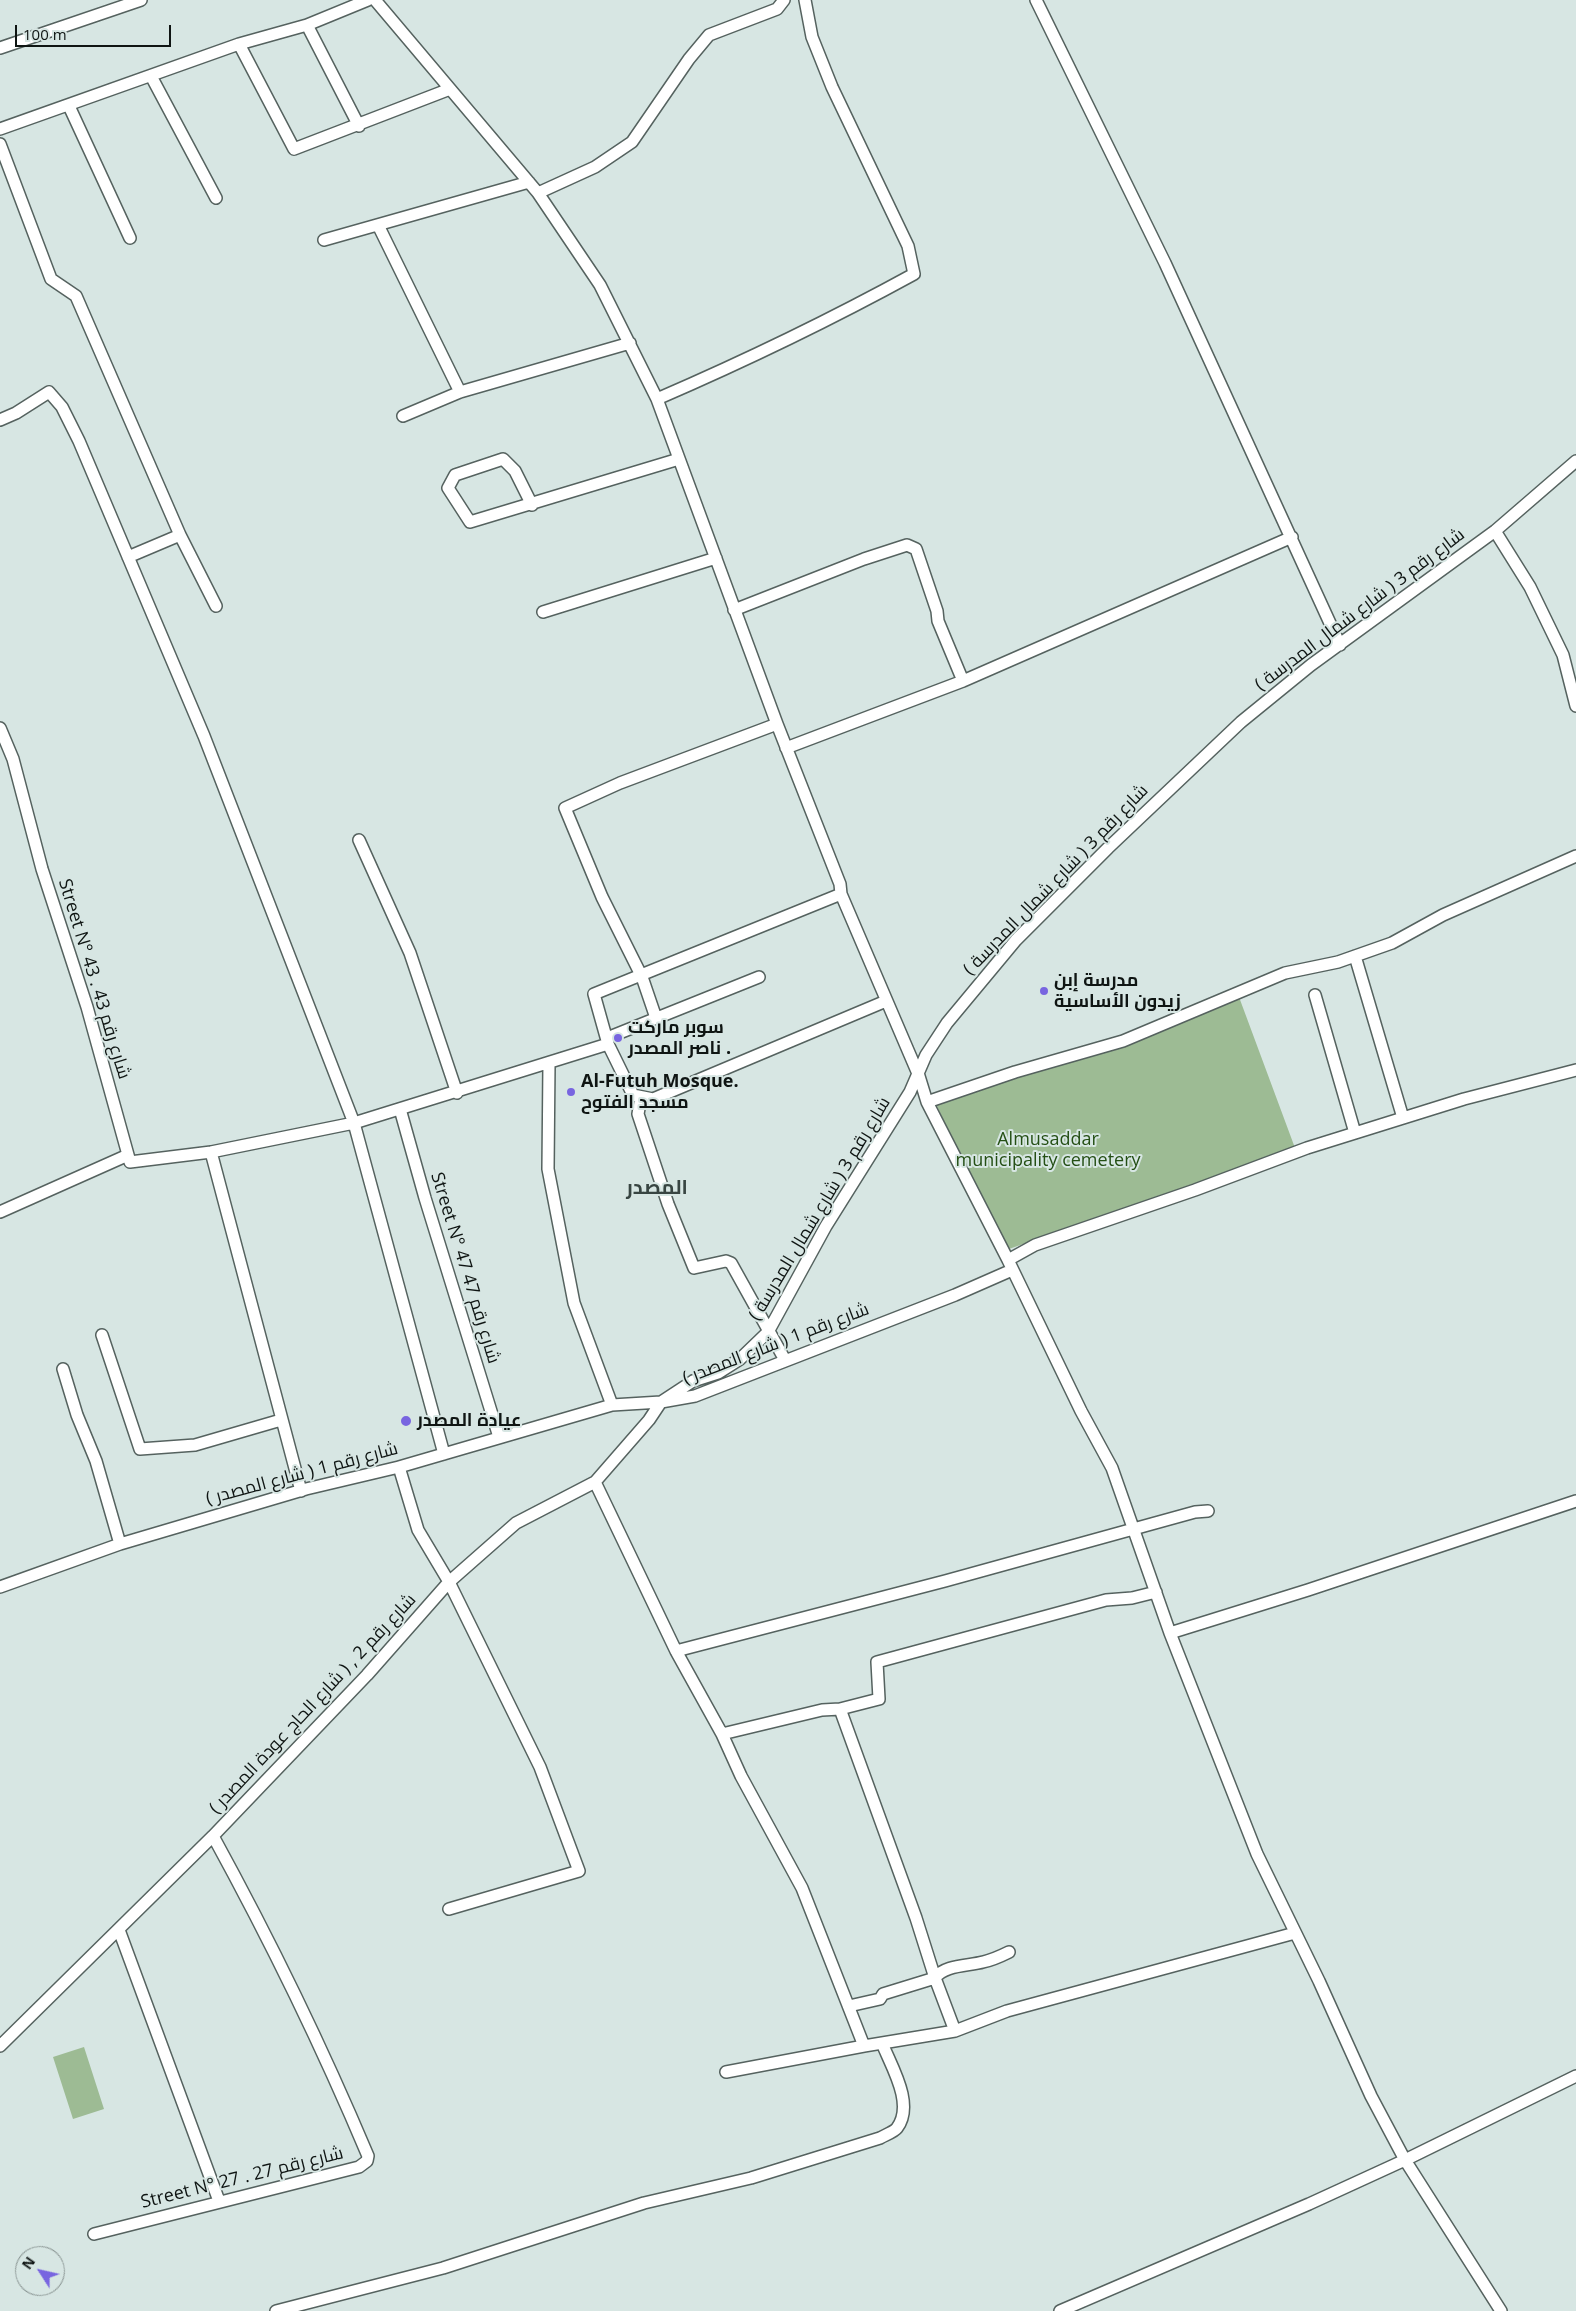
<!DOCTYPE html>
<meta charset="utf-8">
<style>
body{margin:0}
#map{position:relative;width:1576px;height:2311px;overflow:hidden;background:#d7e6e3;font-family:"Open Sans",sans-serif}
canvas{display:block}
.north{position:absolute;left:15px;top:2246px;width:50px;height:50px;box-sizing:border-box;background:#d7e6e3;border:1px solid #879290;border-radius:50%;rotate:305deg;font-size:14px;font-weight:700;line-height:20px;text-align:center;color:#0f1513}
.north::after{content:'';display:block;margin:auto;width:18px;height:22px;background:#7865e0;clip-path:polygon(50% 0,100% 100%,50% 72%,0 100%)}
.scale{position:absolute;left:15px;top:25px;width:156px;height:22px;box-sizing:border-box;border:2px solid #0f1513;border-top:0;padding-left:6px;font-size:15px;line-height:18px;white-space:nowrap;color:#0f1513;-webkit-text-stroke:4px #d7e6e3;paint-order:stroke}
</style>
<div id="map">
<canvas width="1576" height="2311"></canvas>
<div class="north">N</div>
<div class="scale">100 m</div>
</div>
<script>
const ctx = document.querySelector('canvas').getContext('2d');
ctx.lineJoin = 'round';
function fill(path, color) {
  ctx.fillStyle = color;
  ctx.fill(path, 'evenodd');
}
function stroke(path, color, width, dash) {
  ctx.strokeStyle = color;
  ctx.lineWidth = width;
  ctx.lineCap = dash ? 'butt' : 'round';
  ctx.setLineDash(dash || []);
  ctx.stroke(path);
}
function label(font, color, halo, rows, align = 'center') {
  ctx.font = font + ' "Open Sans",Cairo,sans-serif';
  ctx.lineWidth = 4;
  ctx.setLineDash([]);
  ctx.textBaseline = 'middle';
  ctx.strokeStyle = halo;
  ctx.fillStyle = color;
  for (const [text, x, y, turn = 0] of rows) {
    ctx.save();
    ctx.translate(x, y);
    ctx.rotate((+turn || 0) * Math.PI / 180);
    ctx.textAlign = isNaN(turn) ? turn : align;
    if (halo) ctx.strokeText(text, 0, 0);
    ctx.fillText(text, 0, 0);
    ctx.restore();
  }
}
fill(new Path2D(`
 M1239,997L1295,1148L1009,1249L1001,1242L935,1102Z
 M84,2047L104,2109L73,2119L53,2057Z`), '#9dbb94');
const minor = new Path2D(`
 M375,0L538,193L600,285L657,399L777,724L840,884L841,894L919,1076L927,1102L1008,1260L1081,1411L1112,1468L1170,1633L1257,1854L1319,1981L1371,2096L1405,2160L1501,2311
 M1036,0L1165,263L1340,645
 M307,25L359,126
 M239,44L294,149L450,89
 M0,48L141,0
 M151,76L216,198
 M69,106L130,238
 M0,129L239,44L307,25L368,0
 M0,144L51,279L76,296L180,535L216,606
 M538,193L595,167L632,142L689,59L709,35L777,9L784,0
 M378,225L460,392
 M324,240L529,182
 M657,399C745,361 830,320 914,274L908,246L832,87L812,37L805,0
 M403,416L460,392L630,343
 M0,420L16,413L49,392L62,407L79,441L204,736L354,1123L444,1454
 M532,505L515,471L503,459L455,475L448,488L470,522L679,459
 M1495,531L1530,587L1563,655L1576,706
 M128,557L180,535
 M734,610L864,559L907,545L916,549L937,611L938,621L963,681
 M543,612L716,558
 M0,728L13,759L42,869L87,1007L130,1162L211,1152L354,1123L608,1044
 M786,748L963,681L1292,537
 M359,840L410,953L457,1093
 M841,894L594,994L608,1044L633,1095L653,1099L886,1001
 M1355,956L1403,1118
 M1315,995L1355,1133
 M656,1018L642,977L602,897L565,808L620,783L777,724
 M607,1038L759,977
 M549,1063L548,1169L574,1303L612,1405
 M641,1097L638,1114L668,1204L694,1268L726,1261L731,1263L785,1360
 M927,1102L1015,1072L1123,1041L1285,973L1338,962L1392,943L1443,915L1576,856
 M400,1109L425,1198L499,1437
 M211,1152L301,1491
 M0,1212L128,1155
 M1008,1260L1035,1245L1195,1190L1307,1148L1464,1099L1576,1070
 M102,1335L140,1449L195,1445L281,1420
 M63,1369L77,1415L96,1461L120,1544
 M399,1467L418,1530L449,1582L540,1767L579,1871L449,1909
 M595,1482L676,1651L722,1734L741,1776L802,1888L864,2046L955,2031L1007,2011L1295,1933
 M0,1587L120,1544L306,1489L399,1467L612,1405L661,1402L695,1396L955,1295L1012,1270
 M1170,1633L1308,1590L1576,1501
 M676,1651L945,1581L1195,1512L1208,1511
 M840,1709L916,1918L935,1978L955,2031
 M722,1734L822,1710L840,1709L879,1699L877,1662L1106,1600L1132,1598L1156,1592
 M119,1930L219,2201
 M849,2006L880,1999L883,1994L935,1978C944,1965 968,1966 983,1962C992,1960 1001,1956 1009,1952
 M0,2046L213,1836L367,1675L449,1582L516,1523L595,1482L649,1420L661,1402L693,1381L718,1373L740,1359L768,1332L826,1226L910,1092L926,1055L947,1023L1016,940L1108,848L1241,722L1311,665L1495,531L1576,461
 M726,2072L864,2046
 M94,2234L359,2167L367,2161L368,2156C322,2047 270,1940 213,1836
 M276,2311L443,2268L644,2203L751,2178L880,2138C885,2135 894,2132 897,2128C915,2104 891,2066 882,2043
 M1060,2311L1309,2204L1405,2160L1576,2076`);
stroke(minor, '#55625f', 14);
stroke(minor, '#fff', 11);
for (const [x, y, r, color] of [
 [1044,991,5,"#7865e0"],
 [618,1038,5,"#7865e0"],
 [571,1092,5,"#7865e0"],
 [406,1421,6,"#7865e0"]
]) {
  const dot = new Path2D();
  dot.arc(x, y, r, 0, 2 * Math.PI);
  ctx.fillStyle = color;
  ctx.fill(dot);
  stroke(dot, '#d7e6e3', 2);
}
label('18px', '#0f1513', '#d7e6e3', [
 ["شارع رقم 3 ( شارع شمال المدرسة )",1360,610,-37],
 ["شارع رقم 3 ( شارع شمال المدرسة )",1056,880,-46],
 ["Street N° 43 . شارع رقم 43",94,979,73],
 ["شارع رقم 3 ( شارع شمال المدرسة )",820,1209,-59],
 ["Street N° 47 شارع رقم 47",465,1268,73],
 ["شارع رقم 1 ( شارع المصدر )",776,1344,-21],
 ["شارع رقم 1 ( شارع المصدر )",302,1474,-15],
 ["شارع رقم 2 , ( شارع الحاج عودة المصدر )",313,1704,-47],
 ["Street N° 27 . شارع رقم 27",242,2178,-14]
]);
label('bold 18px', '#0f1513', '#d7e6e3', [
 ["مدرسة إبن",1054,981],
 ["زيدون الأساسية",1054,1002],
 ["سوبر ماركت",628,1028],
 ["ناصر المصدر .",628,1049],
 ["Al-Futuh Mosque.",581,1082],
 ["مسجد الفتوح",581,1103],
 ["عيادة المصدر",417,1421]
], 'left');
label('18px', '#244f14', '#d7e6e3', [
 ["Almusaddar",1048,1140],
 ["municipality cemetery",1048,1161]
]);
label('bold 20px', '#384542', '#d7e6e3', [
 ["المصدر",657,1188]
]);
</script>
